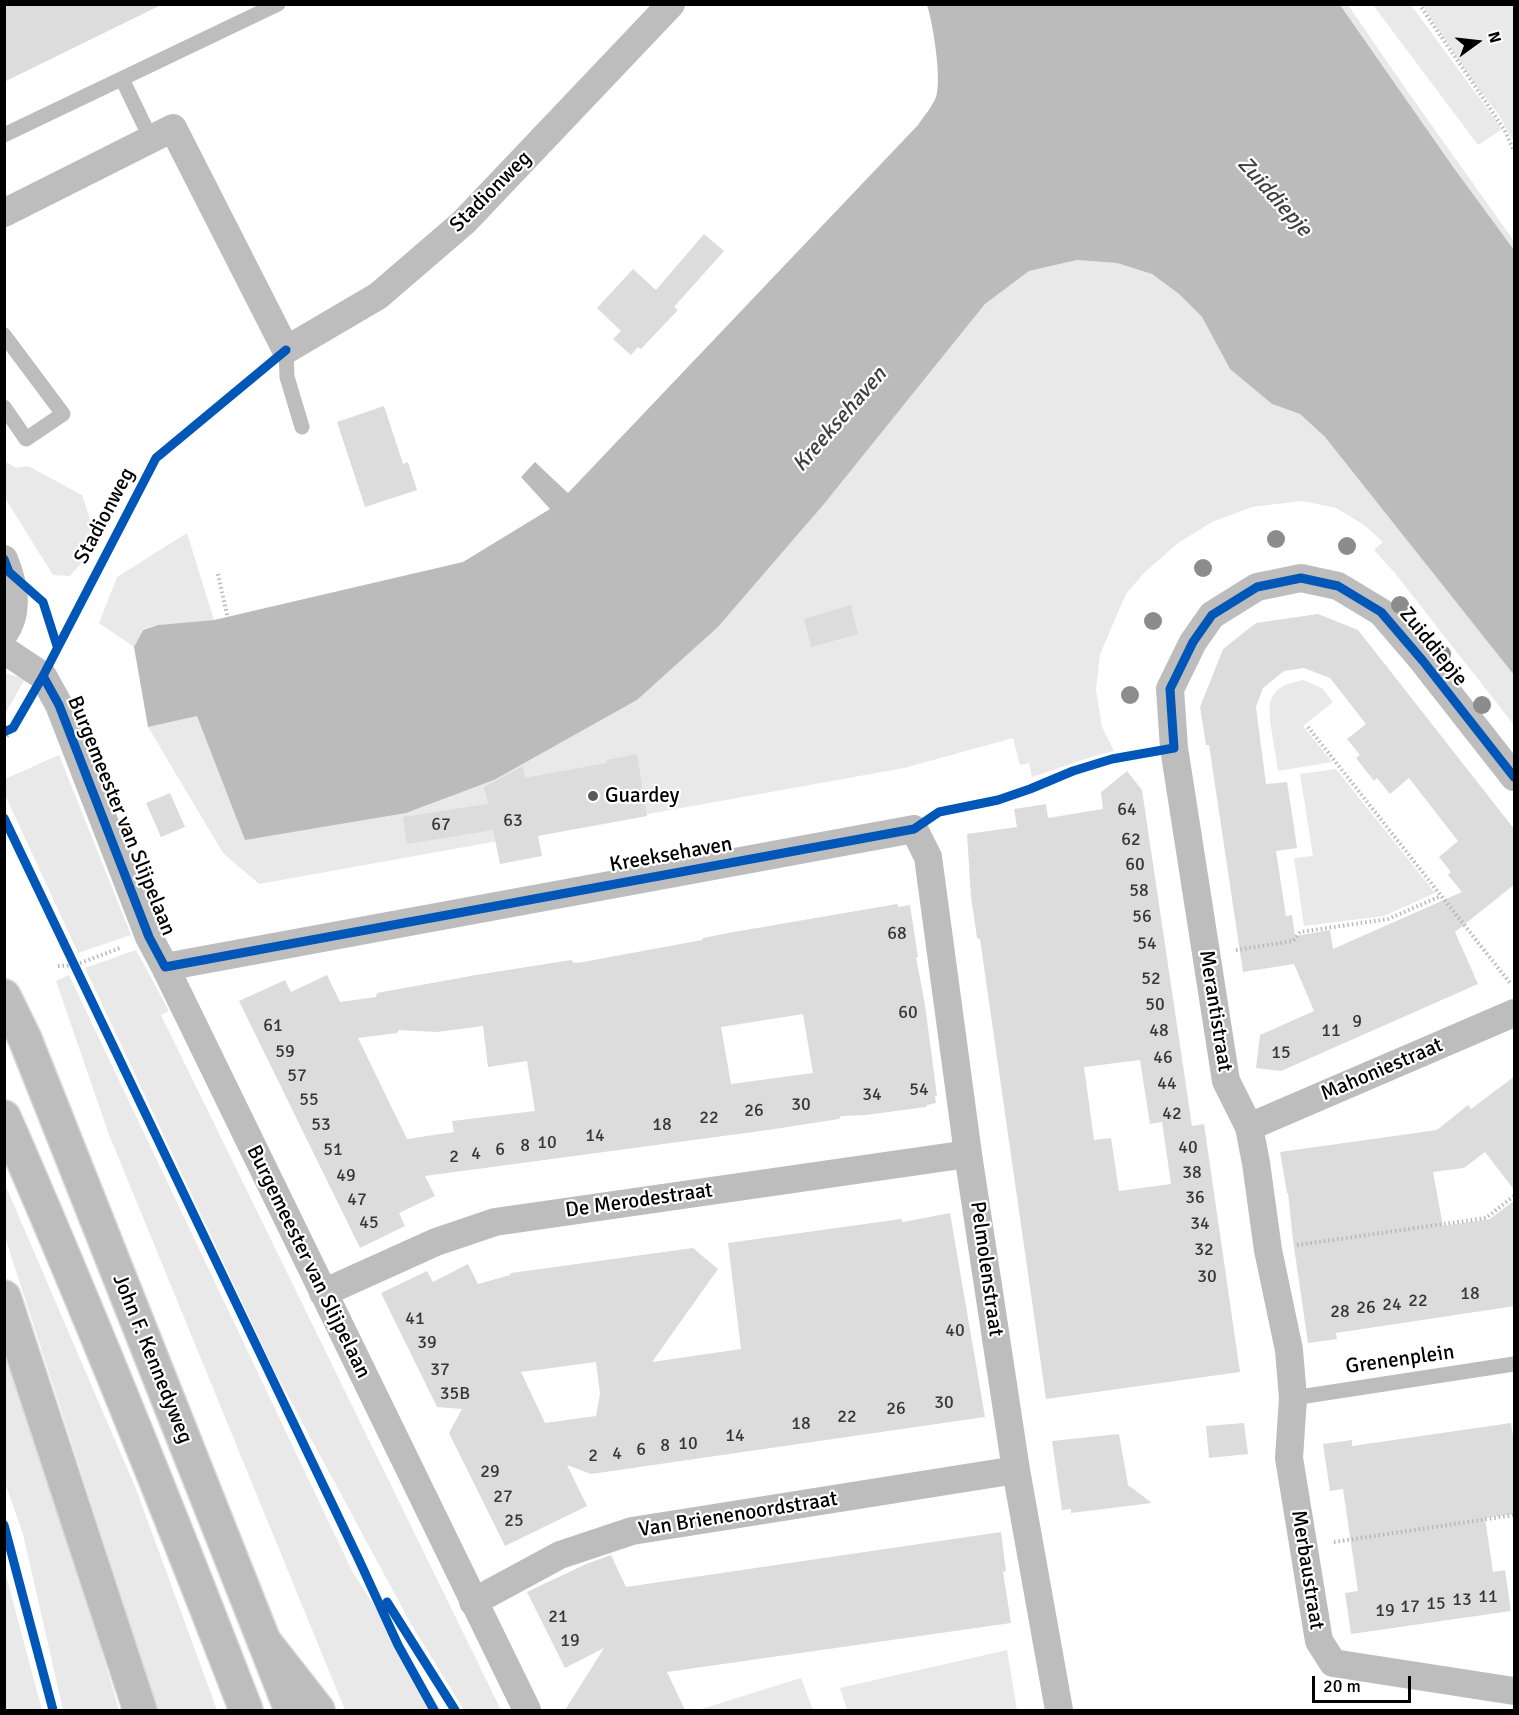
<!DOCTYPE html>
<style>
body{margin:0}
#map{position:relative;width:1519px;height:1715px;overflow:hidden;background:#fff;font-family:Signika,sans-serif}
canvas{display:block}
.frame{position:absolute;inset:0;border:6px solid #000;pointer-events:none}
.north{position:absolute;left:1447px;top:12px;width:60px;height:60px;-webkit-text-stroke:4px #fff;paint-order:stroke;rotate:75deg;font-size:16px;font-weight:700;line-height:24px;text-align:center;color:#000}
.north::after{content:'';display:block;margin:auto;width:21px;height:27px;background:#000;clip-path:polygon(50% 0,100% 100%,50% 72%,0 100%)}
.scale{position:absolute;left:1312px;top:1676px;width:99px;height:27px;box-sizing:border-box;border:3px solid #000;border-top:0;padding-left:8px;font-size:18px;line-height:21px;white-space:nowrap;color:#000;-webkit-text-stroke:4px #fff;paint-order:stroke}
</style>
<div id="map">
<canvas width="1519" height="1715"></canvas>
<div class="frame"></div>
<div class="north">N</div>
<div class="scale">20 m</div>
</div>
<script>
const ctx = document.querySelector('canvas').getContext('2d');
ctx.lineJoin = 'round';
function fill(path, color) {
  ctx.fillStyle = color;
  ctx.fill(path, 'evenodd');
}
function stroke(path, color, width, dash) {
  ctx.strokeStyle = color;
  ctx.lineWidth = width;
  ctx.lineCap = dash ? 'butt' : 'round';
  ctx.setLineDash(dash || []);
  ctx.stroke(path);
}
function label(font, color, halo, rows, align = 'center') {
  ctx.font = font + ' Signika,sans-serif';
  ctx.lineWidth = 4.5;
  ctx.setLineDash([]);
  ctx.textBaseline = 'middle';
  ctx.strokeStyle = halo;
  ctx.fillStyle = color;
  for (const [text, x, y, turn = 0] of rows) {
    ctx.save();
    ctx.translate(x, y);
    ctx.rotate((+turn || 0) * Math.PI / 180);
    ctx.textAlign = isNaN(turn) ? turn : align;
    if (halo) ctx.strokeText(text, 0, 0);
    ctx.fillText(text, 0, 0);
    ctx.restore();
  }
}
fill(new Path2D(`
 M1295,5H1348L1408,92L1514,241V265Z
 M1373,5H1411L1502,129L1478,145Z
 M1422,5H1514V142L1499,115L1471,79Z
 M1077,260L1117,263L1152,274L1179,294L1202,317L1230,369L1272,404L1300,414L1325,437L1514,675V725L1394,572L1374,550L1383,542L1364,525L1336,508L1302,501L1252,507L1212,522L1178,543L1144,573L1126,594L1100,654L1096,690L1102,727L1114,751L1097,755L1032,777L1029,763L1020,765L1013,738L904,768L259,884L223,853L148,727L197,716L406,813L494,780L637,700L718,627L824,504L985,304L1029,271Z
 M5,461L16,468L28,466L82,495L92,525L89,554L70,576L53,575L5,498Z
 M187,533L214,620L158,625L143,629L134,647L99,623L117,577Z
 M5,673L25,679L5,714Z
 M1303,680L1322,688L1333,702L1303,726L1332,762L1278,771C1276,758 1274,746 1272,733C1267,701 1267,687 1303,680Z
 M59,755L131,935L78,953L5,795V779Z
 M1336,769L1435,893L1384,916L1304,926L1294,858L1313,856L1300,774Z
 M136,950L169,1011L161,1015L501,1710H464L411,1624L274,1370L85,968Z
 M69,975L352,1571L441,1710H345L108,1132L56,981Z
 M4,1182L136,1489L217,1710H158L5,1237Z
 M4,1348L75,1559L119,1710H63L23,1534L5,1483Z
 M4,1570L7,1579L42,1710H5Z
 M1007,1650L1017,1710H847L840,1688Z
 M801,1678L813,1710H698Z`), '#e9e9e9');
fill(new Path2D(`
 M927,5H1340L1453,167L1514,250V675L1325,437L1300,414L1272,404L1230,369L1202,317L1179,294L1152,274L1117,263L1077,260L1029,271L985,304L824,504L718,627L637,700L494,780L406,813L245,840L197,716L148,727L134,647L143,630L158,625L214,620L463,562L550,509L521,477L535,462L568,493L918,125C924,116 932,107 936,97C942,80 933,23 927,5Z`), '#bbb');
fill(new Path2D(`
 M4,4H163L4,82Z
 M704,234L724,251L674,307L678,310L641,349L638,347L631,355L613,339L621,331L597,308L633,269L656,290Z
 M384,406L403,464L408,462L417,490L365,507L337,422Z
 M851,605L858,634L811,647L804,619Z
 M1318,614L1358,630L1515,830V884L1455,932L1478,984L1281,1071L1256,1068L1260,1035L1314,1011L1294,964L1243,972L1209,745H1206L1200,707L1223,649L1256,623ZM1304,668L1330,678L1366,724L1347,739L1360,755L1356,758L1374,781L1377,778L1390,794L1409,778L1458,841L1439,857L1451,872L1448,875L1462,892L1333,949L1330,930L1295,936L1292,915L1286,916L1276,851L1297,848L1294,827L1287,782L1266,784L1256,707L1263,688L1284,671Z
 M637,754L647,816L538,836L542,856L500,864L493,830L407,844L403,817L488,804L484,787L523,766L525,778L606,763L607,760Z
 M1127,771L1142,790L1192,1126L1204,1124L1240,1372L1046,1399L980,939L977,938L971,897L967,834L1017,827L1014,809L1046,804L1048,818L1103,809L1101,792ZM1140,1060L1150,1124L1162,1122L1171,1184L1119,1191L1111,1138L1094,1140L1084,1067Z
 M170,793L185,827L161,837L146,803Z
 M897,904L899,907L910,905L918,957H916L925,1005L937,1096H935L936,1103L927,1105L926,1107L866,1115L841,1116L839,1119L768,1130L425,1176L435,1196L399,1213L405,1226L360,1248L239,1001L285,980L291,992L327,975L340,1002L376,997L377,993L476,975L571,960L574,963L583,962L702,940L703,938L728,933ZM803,1014L813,1073L731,1084L721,1027ZM483,1026L488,1067L527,1061L535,1111L452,1121L454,1132L407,1139L358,1038L397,1033L399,1030L437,1032Z
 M1515,1076V1191L1485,1152L1464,1168L1433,1172L1443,1226L1490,1219L1515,1200V1306L1336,1333L1337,1339L1308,1343L1293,1240L1288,1193H1287L1280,1152L1437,1130L1468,1105L1471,1109Z
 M950,1213L985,1417L591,1474L567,1465L587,1506L505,1546L449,1433L462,1409L437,1407L381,1293L427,1271L433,1282L468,1264L478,1284L510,1275L511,1273L693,1248L718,1269L652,1362L741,1349L728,1243L901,1219L903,1222ZM596,1362L600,1394L596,1416L545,1423L521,1372Z
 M1244,1423L1248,1454L1209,1458L1206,1426Z
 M1511,1423L1515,1450V1514L1485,1518L1493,1572L1505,1570L1511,1611L1351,1634L1345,1593L1358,1591L1351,1543L1343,1489L1330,1491L1323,1444L1352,1440V1446Z
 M1119,1434L1128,1485L1152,1503L1071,1513V1509L1062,1510L1052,1441Z
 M1001,1532L1006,1571L1003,1572L1011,1623L667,1672L685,1710H565L604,1648L565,1668L527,1592L586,1564L611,1555L626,1587Z`), '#dcdcdc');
const primary = new Path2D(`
 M4,996L25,1039L264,1641L318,1710
 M4,1297L140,1710`);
const highway = new Path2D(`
 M4,1117C90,1313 169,1511 246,1710
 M264,1641L291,1710`);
stroke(primary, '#dbdbdb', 36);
stroke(highway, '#dbdbdb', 36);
stroke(new Path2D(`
 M1419,4L1504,129L1514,151
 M218,574L249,714L504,650L593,588L880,290
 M1308,727L1510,983
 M4,740L13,728
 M1236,950L1293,941L1300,932L1388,919L1441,896
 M58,966L75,965L120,948
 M1297,1245L1486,1218L1514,1196
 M1334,1542L1514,1515`), '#b8b8b8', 4, [1.5, 3]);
stroke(new Path2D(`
 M122,79L151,139
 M4,135L278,4
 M4,335L63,414L26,439L4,407
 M286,350L287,377L302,427
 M1293,1398L1514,1364`), '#bdbdbd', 15);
stroke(new Path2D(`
 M4,213L173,128L286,350L378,296L464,222L671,4
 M4,559C14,584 20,611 4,634
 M4,650L43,676L59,705L149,937L165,967L527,1710
 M1514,777L1423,661L1381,612L1338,586L1301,578L1257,587L1212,615L1193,642L1170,689L1174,748L1226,1081L1249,1127L1256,1163L1268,1250L1289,1350L1293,1398L1289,1458L1319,1641L1333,1663L1514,1691
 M165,967L914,829L928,857L968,1154L1016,1470L1059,1710
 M1249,1127L1514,1013
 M323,1293L436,1242L495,1222L968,1154
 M473,1602L560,1555L632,1531L1016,1470`), '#bdbdbd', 28);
stroke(primary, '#bdbdbd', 33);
stroke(highway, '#bdbdbd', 33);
stroke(new Path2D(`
 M4,559L9,572L43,602L57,646
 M43,676L59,705L149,937L165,967L914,829L939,812L998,800L1030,789L1073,771L1112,759L1174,748L1170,689L1193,642L1212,615L1257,587L1301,578L1338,586L1381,612L1423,661L1514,777
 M4,732L13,728L43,676L156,458L286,350
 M4,818L359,1560L398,1645L434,1710
 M4,1525L53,1710
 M387,1602L455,1710`), '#0057b8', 9);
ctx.fillStyle = '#8c8c8c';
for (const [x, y] of [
 [1276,539],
 [1347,546],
 [1203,568],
 [1400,605],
 [1153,621],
 [1442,654],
 [1130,695],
 [1482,705]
]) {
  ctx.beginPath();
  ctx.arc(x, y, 9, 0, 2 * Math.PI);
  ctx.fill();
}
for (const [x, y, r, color] of [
 [593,796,6,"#595959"]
]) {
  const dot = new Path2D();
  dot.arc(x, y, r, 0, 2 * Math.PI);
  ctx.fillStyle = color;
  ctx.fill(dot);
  stroke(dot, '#fff', 2);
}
label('18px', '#373737', null, [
 ["64",1127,810],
 ["63",513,821],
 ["67",441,825],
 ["62",1131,840],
 ["60",1135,865],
 ["58",1139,891],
 ["56",1142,917],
 ["68",897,934],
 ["54",1147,944],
 ["52",1151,979],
 ["50",1155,1005],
 ["60",908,1013],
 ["9",1357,1022],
 ["61",273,1026],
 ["48",1159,1031],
 ["11",1331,1031],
 ["59",285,1052],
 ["15",1281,1053],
 ["46",1163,1058],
 ["57",297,1076],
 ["44",1167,1084],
 ["54",919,1090],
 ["34",872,1095],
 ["55",309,1100],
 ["30",801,1105],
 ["26",754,1111],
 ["42",1172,1114],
 ["22",709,1118],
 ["53",321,1125],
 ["18",662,1125],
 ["14",595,1136],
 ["10",547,1143],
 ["8",525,1146],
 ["40",1188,1148],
 ["51",333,1150],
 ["6",500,1150],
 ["4",476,1154],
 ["2",454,1157],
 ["38",1192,1173],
 ["49",346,1176],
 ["36",1195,1198],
 ["47",357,1200],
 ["45",369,1223],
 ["34",1200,1224],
 ["32",1204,1250],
 ["30",1207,1277],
 ["18",1470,1294],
 ["22",1418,1301],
 ["24",1392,1305],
 ["26",1366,1308],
 ["28",1340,1312],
 ["41",415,1319],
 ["40",955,1331],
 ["39",427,1343],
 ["37",440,1370],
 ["35B",455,1394],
 ["30",944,1403],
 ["26",896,1409],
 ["22",847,1417],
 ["18",801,1424],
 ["14",735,1436],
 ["10",688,1444],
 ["8",665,1446],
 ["6",641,1450],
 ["4",617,1454],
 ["2",593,1456],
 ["29",490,1472],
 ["27",503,1497],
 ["25",514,1521],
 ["11",1488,1597],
 ["13",1462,1600],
 ["15",1436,1604],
 ["17",1410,1607],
 ["19",1385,1611],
 ["21",558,1617],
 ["19",570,1641]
]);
label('21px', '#000', '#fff', [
 ["Stadionweg",491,192,-45],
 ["Stadionweg",105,516,-62],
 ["Zuiddiepje",1433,647,51],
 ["Burgemeester van Slijpelaan",121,816,68],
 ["Kreeksehaven",671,855,-10],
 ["Merantistraat",1215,1011,81],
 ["Mahoniestraat",1382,1070,-23],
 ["De Merodestraat",639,1201,-8],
 ["Burgemeester van Slijpelaan",308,1262,64],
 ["Pelmolenstraat",986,1269,82],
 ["John F. Kennedyweg",152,1359,68],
 ["Grenenplein",1400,1360,-8],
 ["Van Brienenoordstraat",738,1515,-9],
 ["Merbaustraat",1307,1570,81]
]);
label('21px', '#000', '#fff', [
 ["Guardey",605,796]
], 'left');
label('italic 22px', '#3f3f3f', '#fff', [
 ["Zuiddiepje",1274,197,48],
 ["Kreeksehaven",840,420,-49]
]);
</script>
